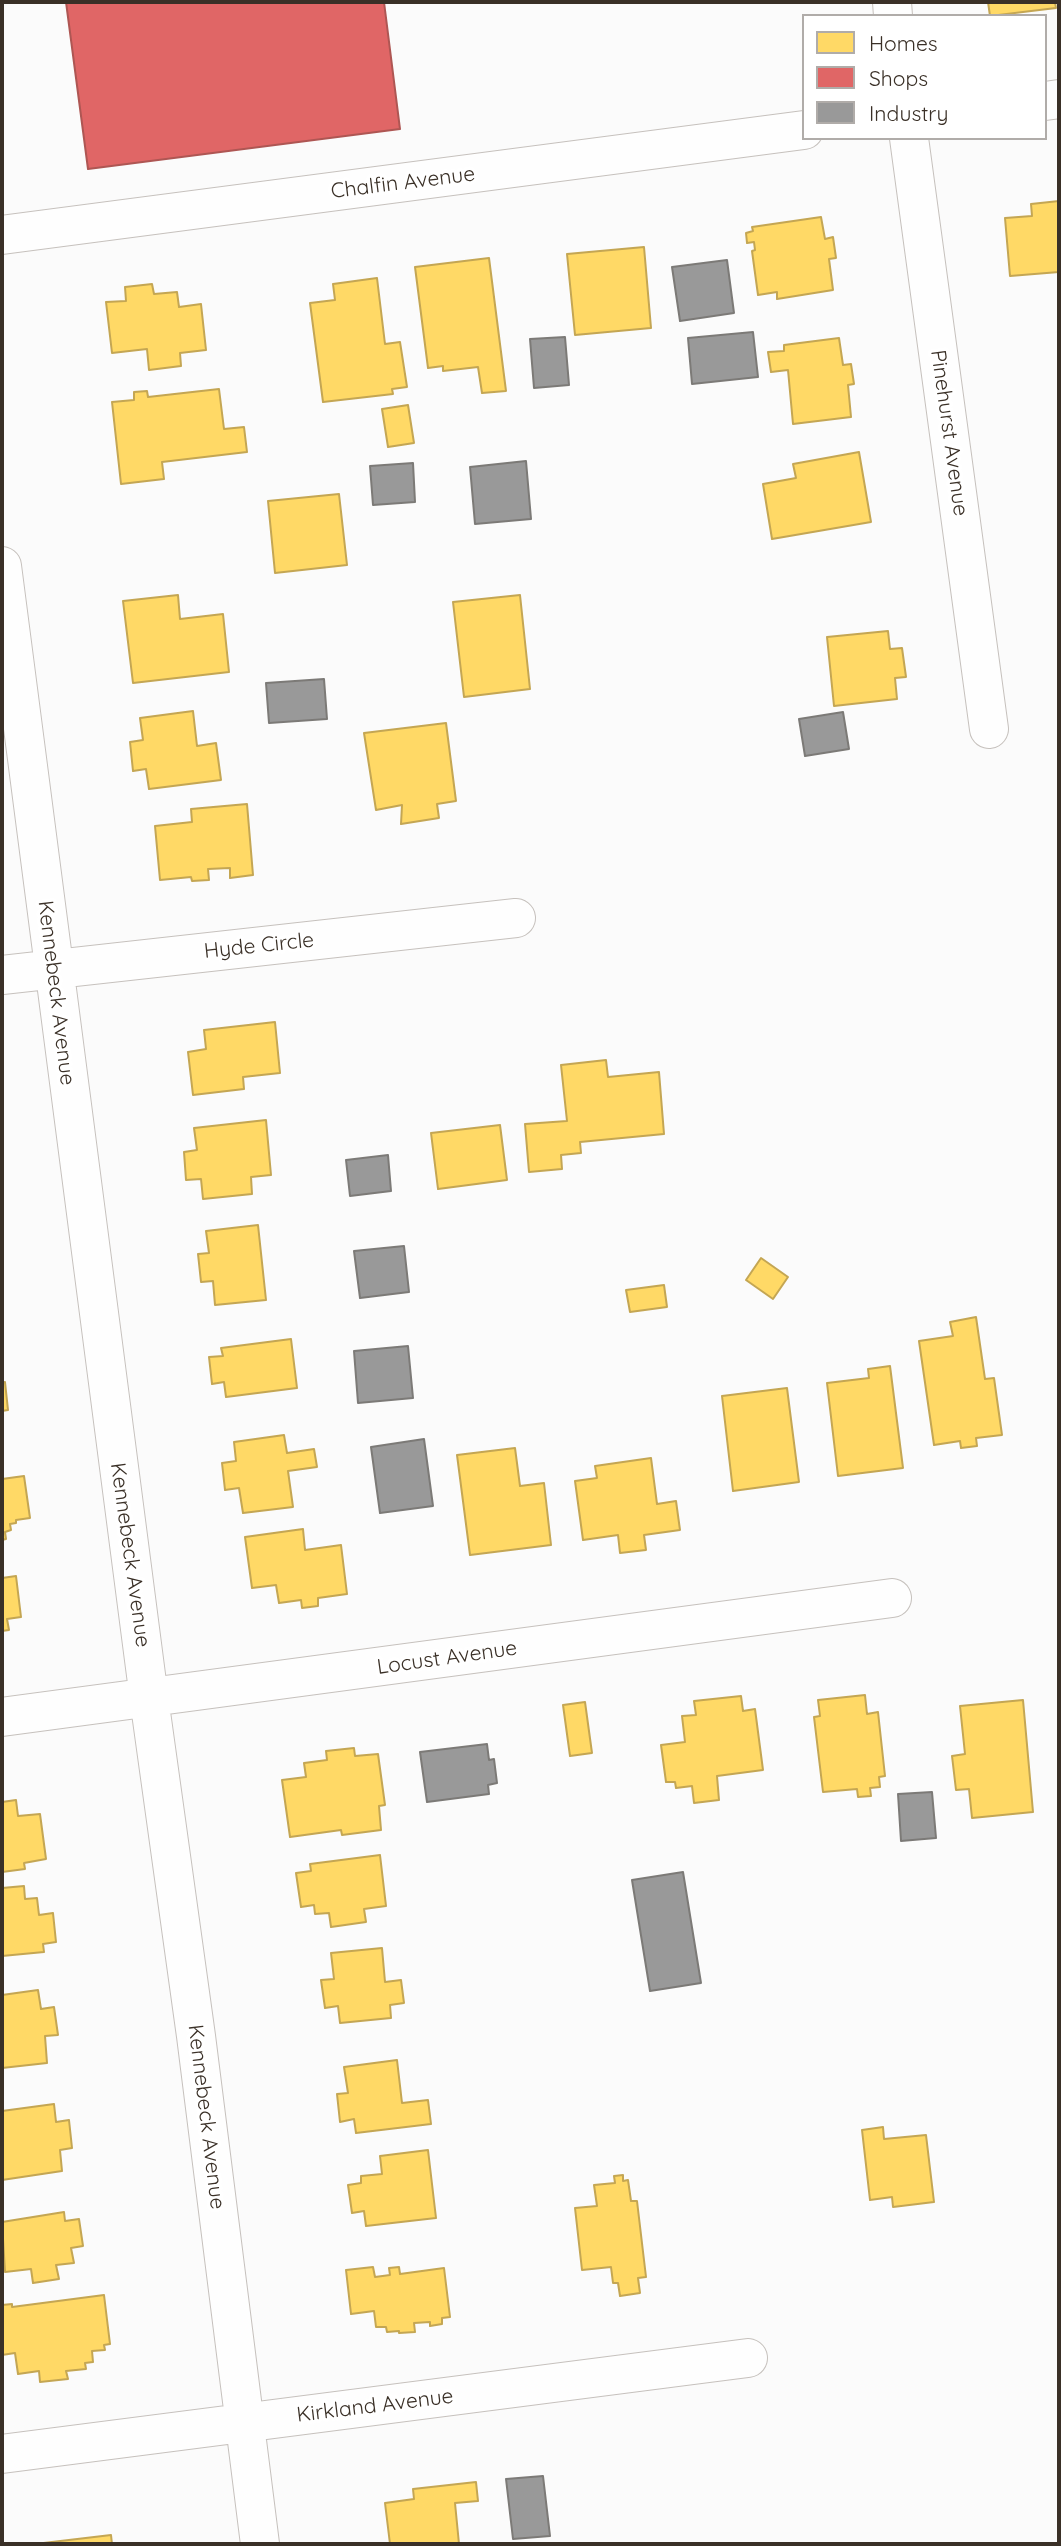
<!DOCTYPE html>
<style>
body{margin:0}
#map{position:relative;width:1061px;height:2546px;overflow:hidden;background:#fbfbfb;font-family:Quicksand,sans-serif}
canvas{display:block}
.frame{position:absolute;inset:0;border:4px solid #3a3027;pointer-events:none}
.legend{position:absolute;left:802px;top:14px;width:245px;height:126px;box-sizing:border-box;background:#fff;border:2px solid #b0aca9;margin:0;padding:9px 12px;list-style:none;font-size:21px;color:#3a3027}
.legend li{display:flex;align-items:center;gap:14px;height:35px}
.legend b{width:35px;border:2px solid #b0aca9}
</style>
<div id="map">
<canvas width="1061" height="2546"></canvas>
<div class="frame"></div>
<ul class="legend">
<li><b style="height:19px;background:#ffd966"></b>Homes</li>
<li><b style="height:19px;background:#e06666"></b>Shops</li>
<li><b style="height:19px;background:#999"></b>Industry</li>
</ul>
</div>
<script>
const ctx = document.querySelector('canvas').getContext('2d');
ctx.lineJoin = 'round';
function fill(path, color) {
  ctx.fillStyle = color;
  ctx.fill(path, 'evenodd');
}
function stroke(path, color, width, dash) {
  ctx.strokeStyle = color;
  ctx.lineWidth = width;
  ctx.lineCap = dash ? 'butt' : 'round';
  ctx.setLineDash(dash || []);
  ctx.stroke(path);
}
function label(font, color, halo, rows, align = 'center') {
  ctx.font = font + ' Quicksand,sans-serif';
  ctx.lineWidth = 7;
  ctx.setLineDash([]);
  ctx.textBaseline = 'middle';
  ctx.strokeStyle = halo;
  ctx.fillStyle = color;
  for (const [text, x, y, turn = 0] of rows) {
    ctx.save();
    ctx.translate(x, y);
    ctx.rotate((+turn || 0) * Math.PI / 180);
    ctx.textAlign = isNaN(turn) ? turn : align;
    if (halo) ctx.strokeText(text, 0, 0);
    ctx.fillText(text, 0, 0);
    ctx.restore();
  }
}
const homes = new Path2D(`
 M988,2H1055L1056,8L990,16Z
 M1059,201V272L1010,276L1005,218L1032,216L1031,204Z
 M821,217L825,239L833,237L836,258L829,259L833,290L777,299V292L758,295L752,251L755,250L754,242L747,243L746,233L753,231L752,227Z
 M644,247L651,328L575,335L567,254Z
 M489,258L506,391L482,393L478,367L443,371V366L428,368L415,267Z
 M377,278L385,344L400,342L407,387L392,389L393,394L323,402L310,303L335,300L333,284Z
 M152,284L154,294L177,292L179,307L201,304L206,350L180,353L181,366L149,370L147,349L112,353L106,302L126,301L125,287Z
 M839,338L843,365L851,364L854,384L848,385L851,417L793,424L788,370L771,372L768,352L784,351V345Z
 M219,389L224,429L244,427L247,452L162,462L164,479L121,484L112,402L134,400V392L147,391L148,397Z
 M408,405L414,443L388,447L382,409Z
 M859,452L871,522L772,539L763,484L796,478L793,464Z
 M339,494L347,565L275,573L268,501Z
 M178,595L180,619L223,614L229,672L133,683L123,601Z
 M520,595L530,689L464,697L453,602Z
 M888,631L890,649L902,648L906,677L895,678L897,699L834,706L827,637Z
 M193,711L197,746L216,743L221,780L149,789L146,769L133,771L130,742L143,740L140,718Z
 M446,723L456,801L437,804L439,818L401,824L402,805L376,810L364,733Z
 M247,804L253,875L230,878V868L208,869L209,880L192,881L191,877L160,880L155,826L192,822L191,809Z
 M275,1022L280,1073L243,1077L244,1089L193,1095L188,1052L206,1049L204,1030Z
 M606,1060L608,1077L659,1072L664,1134L580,1142L581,1153L561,1155L562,1169L529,1172L525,1124L567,1121L561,1065Z
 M266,1120L271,1175L251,1177L252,1194L203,1199L201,1179L186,1180L184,1152L197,1150L194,1128Z
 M500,1125L507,1180L438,1189L431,1133Z
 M258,1225L266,1300L215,1305L213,1281L201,1282L198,1254L209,1253L206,1231Z
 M761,1258L788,1277L773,1299L746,1280Z
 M664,1285L667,1307L630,1312L626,1290Z
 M976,1317L985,1379L994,1378L1002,1435L976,1438L977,1446L961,1448L960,1441L934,1445L919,1341L953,1336L950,1322Z
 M291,1339L297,1388L226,1397L224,1382L212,1384L209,1357L223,1356L221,1348Z
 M890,1366L903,1468L838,1476L827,1383L869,1378L868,1369Z
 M5,1382L8,1410L2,1411V1383Z
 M787,1388L799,1482L733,1491L722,1396Z
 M284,1435L287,1453L314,1449L317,1467L288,1471L293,1507L243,1513L239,1488L225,1490L222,1463L236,1461L234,1442Z
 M515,1448L520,1486L544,1483L551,1545L470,1555L457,1455Z
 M651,1458L657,1504L676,1501L680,1530L644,1535L646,1550L620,1553L618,1535L583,1540L575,1481L597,1478L595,1466Z
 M24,1476L30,1518L16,1520V1523L10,1524L11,1530L5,1532L6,1539L2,1540V1479Z
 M303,1529L305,1550L341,1545L347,1594L318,1598V1606L302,1608L301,1600L279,1603L276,1585L252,1588L245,1537Z
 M16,1576L21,1617L7,1619L9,1630L2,1631V1578Z
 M865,1695L867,1714L878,1712L885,1776L879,1777L880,1787L870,1788L871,1796L858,1797L857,1789L823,1792L814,1717L820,1716L818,1700Z
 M741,1696L743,1711L755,1709L763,1770L717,1776L719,1800L694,1803L692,1786L676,1788L675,1782H666L661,1745L685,1742L682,1716L696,1715L694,1701Z
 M1023,1700L1033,1812L972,1818L969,1789L956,1790L952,1756L965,1754L960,1706Z
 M585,1702L592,1753L570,1756L563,1705Z
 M354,1748L355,1756L378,1754L385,1805L379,1806L381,1830L342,1835L341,1830L290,1837L282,1780L306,1777L304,1763L327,1760L326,1751Z
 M16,1800L18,1816L40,1814L46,1859L24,1863L25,1869L2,1872V1802Z
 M380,1855L386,1906L364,1909L366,1922L331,1927L329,1913L315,1914L314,1905L301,1907L296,1873L311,1871L310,1864Z
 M24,1886L25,1899L37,1898L39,1915L53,1913L56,1942L43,1944L44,1952L2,1956V1888Z
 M382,1948L385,1982L401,1980L404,2003L390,2005L391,2018L340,2023L338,2006L325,2008L321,1980L334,1979L331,1953Z
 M38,1990L41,2009L54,2007L58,2035L45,2036L47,2063L2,2068V1995Z
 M397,2060L402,2103L428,2100L431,2124L356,2133L354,2119L340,2122L337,2094L348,2093L344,2067Z
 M54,2104L56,2122L69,2120L72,2148L60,2150L62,2171L2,2180V2111Z
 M883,2127L884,2139L926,2135L934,2202L893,2207L892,2197L870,2200L862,2130Z
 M428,2150L436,2218L366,2226L364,2211L352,2213L348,2185L361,2183V2176L382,2174L380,2156Z
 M623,2175V2181L628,2180L631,2201H637L646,2277L638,2278L640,2293L620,2296L618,2283H613L611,2267L582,2270L575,2208L597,2206L594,2185L615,2183L614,2176Z
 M64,2212L65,2221L79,2219L83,2246L71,2248L74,2263L56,2265L59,2279L33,2283L31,2269L5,2272L2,2222Z
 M373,2267L375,2277L390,2275L389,2268L399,2267L400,2274L444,2268L450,2317L442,2318V2324L430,2326V2322L414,2323L415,2332L399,2333V2331L387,2332L386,2327H376L374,2311L351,2314L346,2270Z
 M104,2295L110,2344L104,2345L105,2350L92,2351L93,2362L85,2363L86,2369L66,2371L68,2379L40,2382L39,2371L18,2374L15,2353L2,2355V2305L12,2304V2307Z
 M476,2482L478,2501L455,2503L459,2544H390L385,2503L414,2499L413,2489Z
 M111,2535L112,2544H35Z`);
fill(homes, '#ffd966');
stroke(homes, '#c4a653', 2);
const shops = new Path2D(`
 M66,2H384L400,129L88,169Z`);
fill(shops, '#e06666');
stroke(shops, '#ae5653', 2);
const industry = new Path2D(`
 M727,260L734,313L680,321L672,267Z
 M753,332L758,377L692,384L688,338Z
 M565,337L569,385L534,388L530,339Z
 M526,461L531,519L475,524L470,467Z
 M413,463L415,502L373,505L370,466Z
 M324,679L327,719L269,723L266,683Z
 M843,712L849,749L805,756L799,719Z
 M388,1155L391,1191L350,1196L346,1160Z
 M404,1246L409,1292L360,1298L354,1251Z
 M408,1346L413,1398L358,1403L354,1351Z
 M424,1439L433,1506L380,1513L371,1447Z
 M487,1744L489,1760L494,1759L497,1783L488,1785L489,1794L427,1802L420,1752Z
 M932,1792L936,1838L901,1841L898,1794Z
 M683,1872L701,1983L650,1991L632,1880Z
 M543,2476L550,2536L513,2539L506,2479Z`);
fill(industry, '#999');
stroke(industry, '#7c7a77', 2);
const minor = new Path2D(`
 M892,2L893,16
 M1045,101L1059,99
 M909,138L989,729
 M2,235L804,130
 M2,566L149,1698L196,2036L260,2544
 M2,975L516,918
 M2,1717L892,1598
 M2,2454L748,2358`);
stroke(minor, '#c6c1bd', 40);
stroke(minor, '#fefefe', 38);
label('21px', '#3a3027', '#fff', [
 ["Chalfin Avenue",403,183,-7],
 ["Pinehurst Avenue",949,433,82],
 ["Hyde Circle",259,946,-6],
 ["Kennebeck Avenue",56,993,83],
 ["Kennebeck Avenue",130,1555,82],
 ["Locust Avenue",447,1658,-8],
 ["Kennebeck Avenue",206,2117,83],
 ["Kirkland Avenue",375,2406,-7]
]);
</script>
